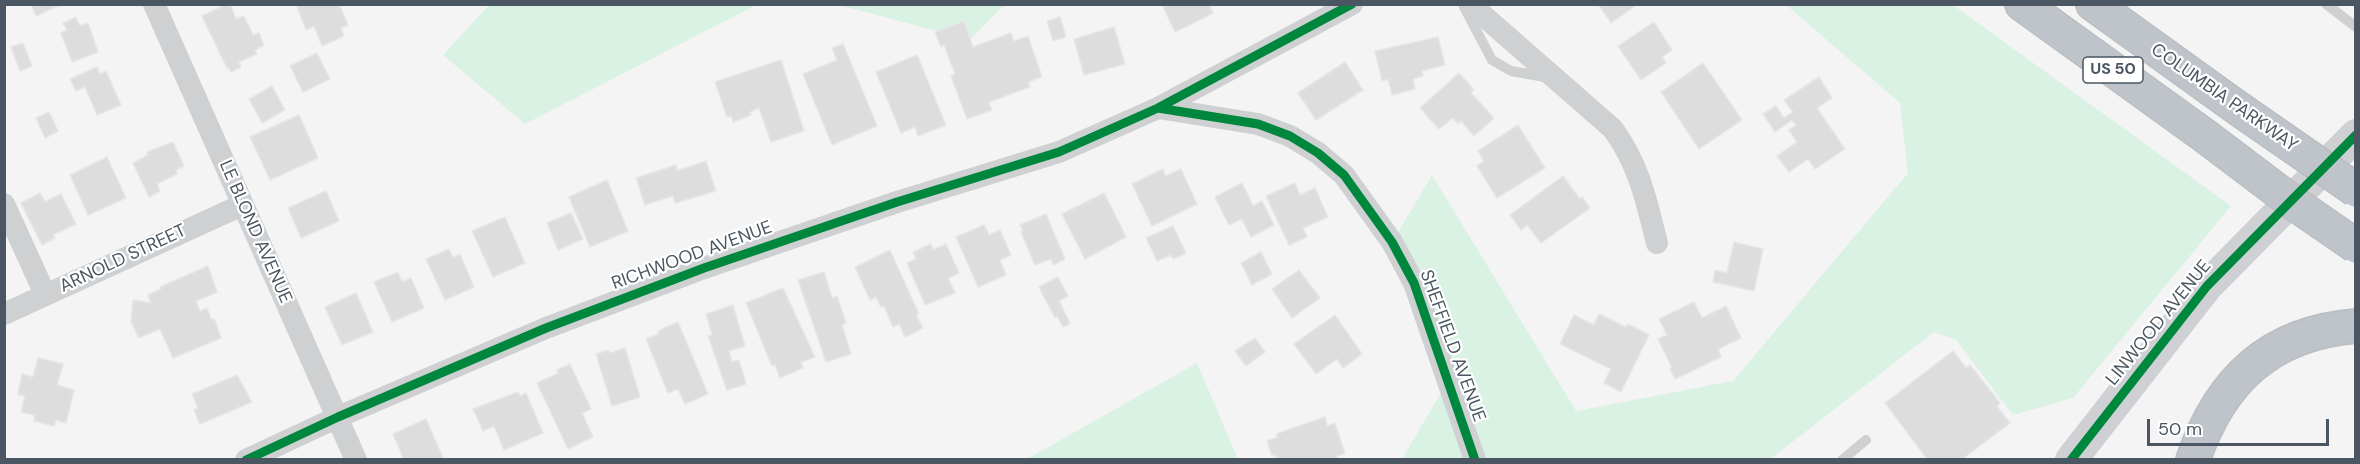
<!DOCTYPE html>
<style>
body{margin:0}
#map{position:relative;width:2360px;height:464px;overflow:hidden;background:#f4f4f4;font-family:"DM Sans",sans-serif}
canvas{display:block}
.frame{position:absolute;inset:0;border:6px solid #4a5661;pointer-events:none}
.scale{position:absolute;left:2147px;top:419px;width:182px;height:27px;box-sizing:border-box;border:3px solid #4a5661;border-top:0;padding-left:8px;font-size:18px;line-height:21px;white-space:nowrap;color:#4a5661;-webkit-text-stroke:4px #fff;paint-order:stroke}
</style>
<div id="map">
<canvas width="2360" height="464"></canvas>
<div class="frame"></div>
<div class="scale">50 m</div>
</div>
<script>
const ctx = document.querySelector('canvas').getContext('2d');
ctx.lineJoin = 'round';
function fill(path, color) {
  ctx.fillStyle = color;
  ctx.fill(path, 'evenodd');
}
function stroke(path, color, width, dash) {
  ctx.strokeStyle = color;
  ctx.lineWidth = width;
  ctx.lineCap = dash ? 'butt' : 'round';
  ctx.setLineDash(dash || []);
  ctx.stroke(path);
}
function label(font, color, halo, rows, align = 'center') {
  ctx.font = font + ' "DM Sans",sans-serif';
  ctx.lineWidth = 4.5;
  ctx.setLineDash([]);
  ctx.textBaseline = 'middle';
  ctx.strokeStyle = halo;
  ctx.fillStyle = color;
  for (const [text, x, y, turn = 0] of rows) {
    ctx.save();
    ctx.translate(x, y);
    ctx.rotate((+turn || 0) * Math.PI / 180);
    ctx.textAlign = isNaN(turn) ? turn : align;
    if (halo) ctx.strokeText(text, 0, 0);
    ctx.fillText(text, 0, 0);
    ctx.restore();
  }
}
fill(new Path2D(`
 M1785,4L1953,5L2231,206L2073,398L2013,415L1956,340L1934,332L1769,460L1402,459L1448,381L1392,242L1432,175L1576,411L1733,381L1908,173L1900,103Z
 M489,5V4L756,5L525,124L443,55Z
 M839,5H1004L970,40Z
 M1197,363L1238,459H1027Z`), '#d9f2e3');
const building = new Path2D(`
 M31,4H62L36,16Z
 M227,4H230L236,19L244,16L253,35L259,33L264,45L255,50L257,54L239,62L241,67L231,72L228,67L227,68L202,16Z
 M296,4H339L348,25L341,28L344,36L322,46L314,26L306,30Z
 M1162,4H1209L1213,13L1175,32Z
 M1598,4H1638L1611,23Z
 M76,17L80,26L88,23L98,52L72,62L61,33L67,30L63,23Z
 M1060,17L1066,37L1053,41L1047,21Z
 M964,21L973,47L1011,33L1014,41L1028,36L1042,77L1028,82L1030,87L989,102L992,110L967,119L951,76L955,74L944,45L941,47L935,32Z
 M1654,22L1672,50L1662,57L1666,63L1641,80L1618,46Z
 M1114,27L1125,64L1084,75L1074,39Z
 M1438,37L1445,65L1422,71L1423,76L1413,79L1415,89L1392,95L1388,79L1382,81L1375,51Z
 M23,43L32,66L20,71L11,47Z
 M843,44L877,126L832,145L803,74L837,60L832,48Z
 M317,53L330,79L303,92L290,66Z
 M917,55L946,125L918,136L915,127L901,133L876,72Z
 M781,60L804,131L771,142L759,108L750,112L751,115L733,122L731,116L727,117L715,82Z
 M1345,62L1363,90L1316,120L1298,93Z
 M1703,63L1742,120L1699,149L1661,92Z
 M97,67L100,74L106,71L121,105L97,115L85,87L76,91L70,79Z
 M1459,73L1474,90L1471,93L1494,118L1474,136L1461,121L1458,124L1453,118L1439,129L1420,108Z
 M1819,77L1832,98L1817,108L1845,149L1815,169L1808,159L1789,172L1777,156L1797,142L1789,130L1796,125L1792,120L1775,132L1763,114L1776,106L1784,118L1793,112L1784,100Z
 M272,86L285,110L262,123L249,99Z
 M49,112L58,131L45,138L36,118Z
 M299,115L318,158L270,180L250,137Z
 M1518,125L1545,168L1497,198L1477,166L1484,161L1478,151Z
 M173,142L184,166L176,170L177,174L157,184L160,191L149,197L133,163L148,155L147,152Z
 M107,157L126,198L88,215L70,175Z
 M706,161L716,191L675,203L673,196L645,205L636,178L676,165L677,171Z
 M1163,169L1166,176L1181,169L1197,204L1152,226L1132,184Z
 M1563,176L1580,199L1582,197L1590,208L1541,243L1527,225L1521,230L1510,215Z
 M607,180L628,231L590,247L569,197Z
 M1242,183L1253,206L1262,201L1274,225L1251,237L1242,219L1229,225L1215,197Z
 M1295,183L1300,195L1315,188L1328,217L1303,228L1307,237L1289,245L1266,196Z
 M326,191L339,221L301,238L288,208Z
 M40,193L45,202L61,194L76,224L53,235L55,238L42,245L21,203Z
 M1104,193L1126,237L1085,259L1062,214Z
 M571,213L583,239L558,250L547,223Z
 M1046,214L1065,259L1053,265L1051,259L1035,265L1021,232L1023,231L1020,225Z
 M505,217L525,263L493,277L472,231Z
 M984,225L989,235L1000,230L1011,255L1000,260L1006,275L978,287L956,237Z
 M1173,226L1186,253L1173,259L1171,255L1157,261L1146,238Z
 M1734,242L1763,249L1754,291L1713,282L1715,270L1727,273Z
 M931,244L933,250L946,244L959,273L948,278L955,293L925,305L907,263L916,259L913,252Z
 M449,249L453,258L460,254L474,287L445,300L426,259Z
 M890,250L919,314L916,315L923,328L905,337L899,324L893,327L884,306L881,307L876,297L870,300L855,267Z
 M1261,252L1272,274L1252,285L1241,263Z
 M208,266L217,292L196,301L200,311L207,308L211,319L215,320L221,338L173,358L160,329L139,338L131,321L133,300L151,303L148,295L161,289L160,287Z
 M1299,270L1320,298L1292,318L1272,289Z
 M398,272L402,282L411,278L424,308L392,322L374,282Z
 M824,272L832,298L837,296L846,323L842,325L851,354L826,362L798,280Z
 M1058,277L1068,296L1059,301L1070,323L1063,327L1057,316L1055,318L1039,287Z
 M783,288L815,357L801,362L803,368L780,378L775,365L772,366L746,303Z
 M356,293L373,332L342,345L325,307Z
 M1694,302L1702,318L1726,306L1741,338L1718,349L1721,357L1675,379L1670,369L1672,368L1658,339L1667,335L1659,319Z
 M733,305L745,346L729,351L732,362L739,360L746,384L727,390L708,336L712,335L706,314Z
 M1599,314L1626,327L1628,324L1649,335L1621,392L1604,383L1611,369L1560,344L1574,315L1594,325Z
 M1335,315L1362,354L1343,368L1337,359L1316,374L1294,344Z
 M678,322L708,394L685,404L678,389L668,393L646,339L659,334L658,331Z
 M1255,338L1265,352L1246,366L1235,351Z
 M625,348L640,397L612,406L596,354L609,350L610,353Z
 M1953,351L1966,368L1970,365L2000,403L1997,406L2010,423L1961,460H1928L1885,403Z
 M38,358L63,364L57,385L74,390L66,423L56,420L54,426L34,421L35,415L21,412L25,396L18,394L22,374L33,377Z
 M570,364L591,409L582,413L593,437L568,449L537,383L559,373L557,370Z
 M237,375L252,402L200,424L194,410L198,408L192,394Z
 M518,392L520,396L526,393L543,433L504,450L494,426L483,431L473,409Z
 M1325,417L1327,426L1335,423L1345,454L1337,456L1338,460H1277L1276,455L1272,456L1267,441L1278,437L1276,434Z
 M426,419L444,460H404L393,434Z`);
fill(building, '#ddddde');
stroke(building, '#e5e6e7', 1.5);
const highway = new Path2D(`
 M2022,4L2205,136
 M2093,4L2239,109
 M2193,460C2220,380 2270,333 2356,326`);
stroke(highway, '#b9bec3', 36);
stroke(new Path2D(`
 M2326,4L2356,27
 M1464,7L1492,60L1511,71L1545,77
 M1842,460L1866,440`), '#ced0d2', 10);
stroke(new Path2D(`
 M154,4L356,460
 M1470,4L1613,129C1640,167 1646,200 1657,243
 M1158,108L1258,124L1290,136L1318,153L1344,175L1392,242L1414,283L1475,460
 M4,204L45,294
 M4,314L242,205
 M246,460L338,417L546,328L704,268L897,202L1059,152L1158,108L1352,4`), '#ced0d2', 22);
stroke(new Path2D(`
 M2071,460L2207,286L2356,135`), '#ced0d4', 32);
stroke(highway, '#bec4c9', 33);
const highwayBridge = new Path2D(`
 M2239,109L2356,190
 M2205,136L2295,204L2356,246`);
stroke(highwayBridge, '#b9bec3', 36, []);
stroke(highwayBridge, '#bec4c9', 33);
stroke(new Path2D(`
 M1158,108L1258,124L1290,136L1318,153L1344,175L1392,242L1414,283L1475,460
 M246,460L338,417L546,328L704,268L897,202L1059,152L1158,108L1352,4
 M2071,460L2207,286L2356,135`), '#00873e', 9);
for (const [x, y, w] of [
 [2113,70,60]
]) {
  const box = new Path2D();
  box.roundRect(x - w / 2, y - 13, w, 26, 4.5);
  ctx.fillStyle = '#fff';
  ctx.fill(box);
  stroke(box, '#4a5661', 1.5);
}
label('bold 16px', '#4a5661', null, [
 ["US 50",2113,70]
]);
label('18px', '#4a5661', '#fff', [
 ["COLUMBIA PARKWAY",2224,98,35],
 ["LE BLOND AVENUE",255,232,66],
 ["RICHWOOD AVENUE",692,256,-20],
 ["ARNOLD STREET",123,259,-25],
 ["LINWOOD AVENUE",2159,323,-51],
 ["SHEFFIELD AVENUE",1452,346,70]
]);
</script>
